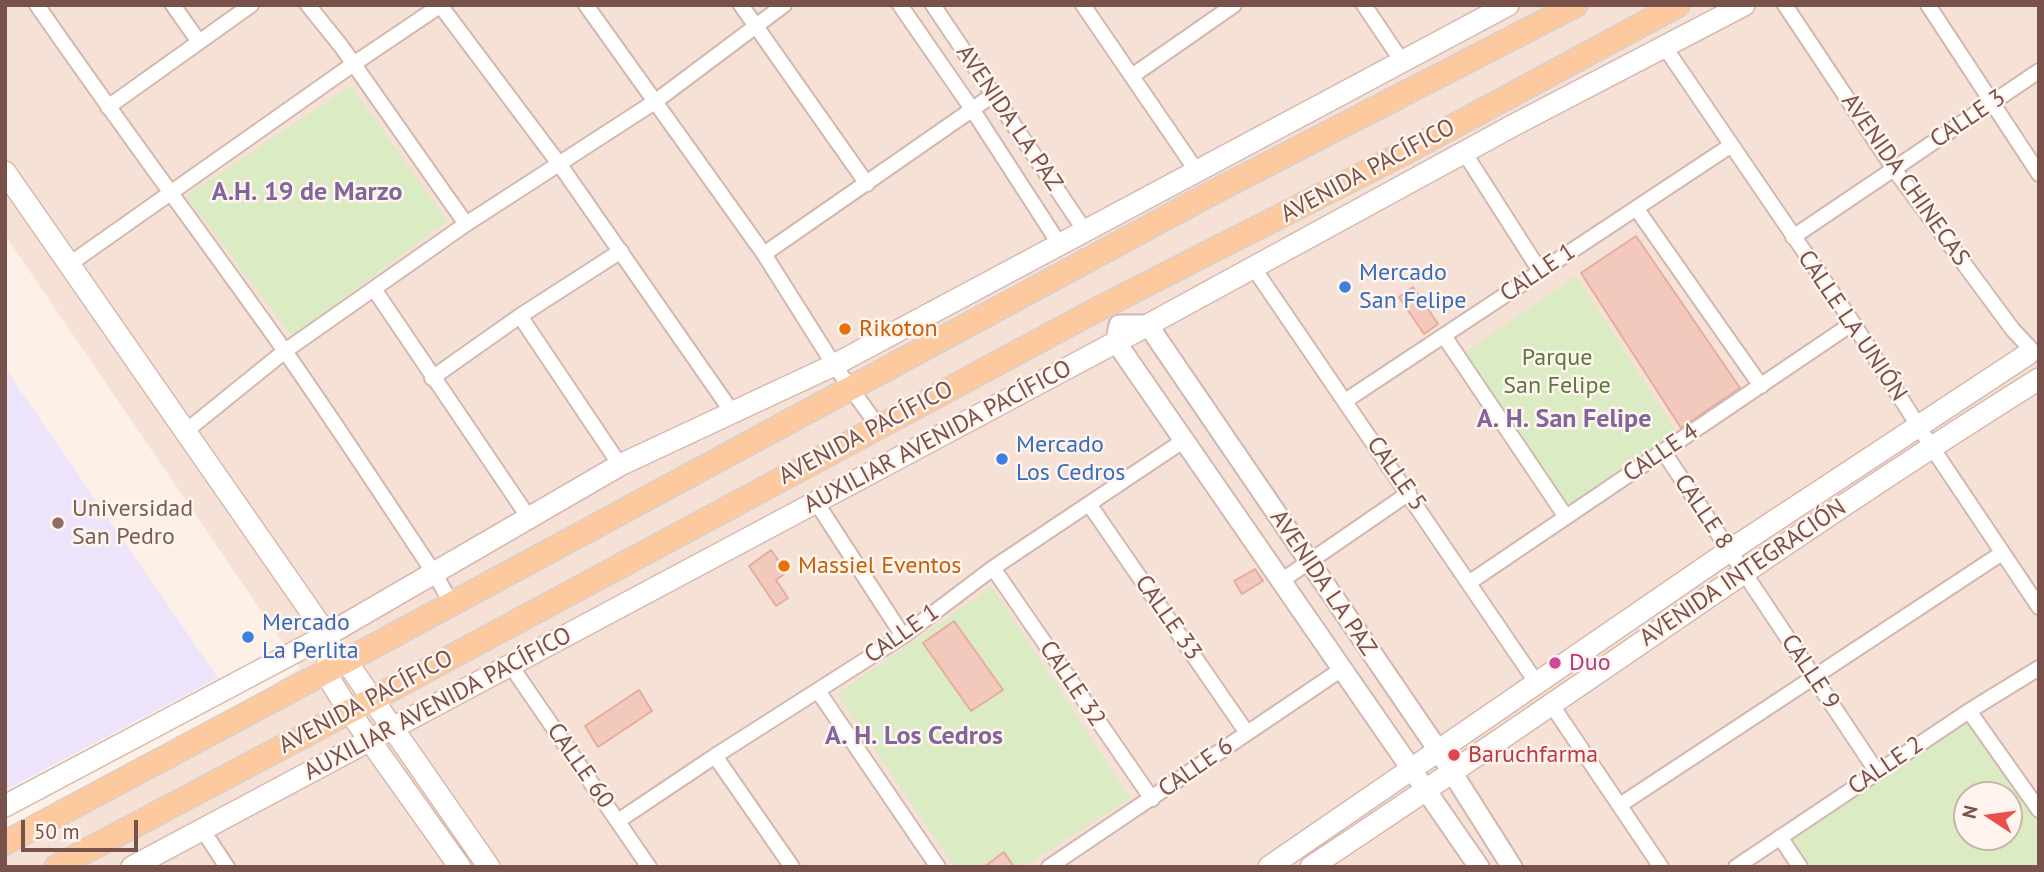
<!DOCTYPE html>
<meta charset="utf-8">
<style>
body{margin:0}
#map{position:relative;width:2044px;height:872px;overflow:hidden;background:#fdf0e7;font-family:"PT Sans",sans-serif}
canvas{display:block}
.frame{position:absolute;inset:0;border:7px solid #78524a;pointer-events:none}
.north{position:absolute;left:1953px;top:781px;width:70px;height:70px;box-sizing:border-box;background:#fff5ee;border:2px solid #c9b4ac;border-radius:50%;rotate:283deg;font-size:19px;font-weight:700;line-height:28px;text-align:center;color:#78524a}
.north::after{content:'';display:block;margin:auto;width:24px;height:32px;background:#ea5049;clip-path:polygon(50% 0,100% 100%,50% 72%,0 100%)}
.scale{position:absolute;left:21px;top:820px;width:117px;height:32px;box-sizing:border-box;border:4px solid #78524a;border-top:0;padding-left:9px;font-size:21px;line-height:24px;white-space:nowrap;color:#78524a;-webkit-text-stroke:5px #fff5ee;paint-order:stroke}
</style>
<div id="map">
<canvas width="2044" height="872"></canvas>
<div class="frame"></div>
<div class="north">N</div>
<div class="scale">50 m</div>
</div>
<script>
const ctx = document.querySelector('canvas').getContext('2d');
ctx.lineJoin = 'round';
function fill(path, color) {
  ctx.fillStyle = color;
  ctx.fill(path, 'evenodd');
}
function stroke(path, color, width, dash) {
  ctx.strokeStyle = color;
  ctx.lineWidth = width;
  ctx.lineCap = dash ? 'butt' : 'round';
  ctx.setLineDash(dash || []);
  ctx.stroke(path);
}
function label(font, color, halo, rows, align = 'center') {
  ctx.font = font + ' "PT Sans",sans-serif';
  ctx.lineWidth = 5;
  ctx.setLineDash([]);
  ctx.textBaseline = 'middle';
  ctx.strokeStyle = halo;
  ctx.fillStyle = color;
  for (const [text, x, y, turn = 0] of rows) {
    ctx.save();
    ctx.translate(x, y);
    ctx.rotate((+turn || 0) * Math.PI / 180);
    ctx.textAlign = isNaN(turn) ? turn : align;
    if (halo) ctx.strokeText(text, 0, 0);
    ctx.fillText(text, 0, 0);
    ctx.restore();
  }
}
fill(new Path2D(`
 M5,5H2039V867H5V850L300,668L5,235ZM1967,795H2009V837H1967Z`), '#f5e1d5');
fill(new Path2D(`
 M5,368L218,678L5,790Z`), '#ede3fa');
fill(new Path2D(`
 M351,86L447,221L292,336L186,196Z
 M1576,276L1677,433L1568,507L1463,354Z
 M992,587L1130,798L1024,867H955L837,694Z
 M1968,716L2039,821V867H1807L1790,841ZM1967,795H2009V837H1967Z`), '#dbebc4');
const building = new Path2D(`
 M1636,236L1740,388L1681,428L1581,273Z
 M1413,287L1438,324L1424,334L1399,297Z
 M771,550L787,572L776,580L788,598L776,606L749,566Z
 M1255,569L1263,581L1242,594L1234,581Z
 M954,621L1003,690L971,711L923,643Z
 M639,690L652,711L598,747L585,726Z
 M1004,852L1014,867H984Z`);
fill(building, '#f3c9bd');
stroke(building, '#e6ac9d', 2);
const minor = new Path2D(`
 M37,5C117,121 201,233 282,347C334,421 384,498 434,573L452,604
 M173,5L199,42
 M308,5L341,46L466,224
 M440,5L560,165L732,412
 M586,5L764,254L834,365L878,426
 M741,5L867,184
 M900,5L972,109L1060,245
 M933,5L1085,231
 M1083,5L1196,170
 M1364,5L1401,60
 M1785,5L1894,169L2013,330L2031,349
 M1928,5L2039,174
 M1664,46L1853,323L1931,446L2039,607
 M1132,76L1234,5
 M108,107L251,5
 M1464,152L1540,271
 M1636,208L1761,386
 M1793,237L2039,71
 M764,254L993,95
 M71,263L352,65L441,5
 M1253,267L1536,682
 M374,289L529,518
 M520,316L620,465
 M1444,336L1566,517
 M432,378L520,316L621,251
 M1345,401L1730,146
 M186,431L285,351L466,224L656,101L784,5
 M1663,451L1877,772
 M816,502L903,636
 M1089,504L1247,733
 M993,568L1152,799
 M1281,581L1409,493
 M1470,582L1853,323
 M511,666L649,867
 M818,691L938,867
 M1551,704L1661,867
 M1969,711L2039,810
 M715,756L792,867
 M1620,805L2002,553
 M618,821L715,756L903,636L993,568L1183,441
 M202,829L227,867
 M1780,837L1800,867
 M1049,867L1342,669
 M1736,867L1969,711L2039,668`);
const tertiary = new Path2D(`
 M1119,325H1148L1438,750L1512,867
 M1118,329L1116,342L1479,867`);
const secondary = new Path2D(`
 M5,172L327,635L332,650L346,661L489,867
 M331,655L325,672L349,711L460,867
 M5,806L327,635L620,465L834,365L1508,5
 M132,867L1148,325L1514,125L1744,5
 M1269,867L1729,551L2028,354
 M1311,867C1555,706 1791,534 2039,379`);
const primary = new Path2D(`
 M5,843L346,661L1210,194L1576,5
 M56,867L373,699L1100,308L1404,153L1678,5`);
stroke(minor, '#d2b8ae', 18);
stroke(tertiary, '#d2b8ae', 23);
stroke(secondary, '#d7b9ae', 24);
stroke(primary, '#d9cfcc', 26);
stroke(minor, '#fff', 14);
stroke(tertiary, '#fff', 19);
stroke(secondary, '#fff', 21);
stroke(primary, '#fdc99e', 23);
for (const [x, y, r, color] of [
 [1345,287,7,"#3f7fe0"],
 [845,329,7,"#e8710a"],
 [1002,459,7,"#3f7fe0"],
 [58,523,7,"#8d6e63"],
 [784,566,7,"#e8710a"],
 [248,637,7,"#3f7fe0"],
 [1555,663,7,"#d1479c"],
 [1454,755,7,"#e0444e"]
]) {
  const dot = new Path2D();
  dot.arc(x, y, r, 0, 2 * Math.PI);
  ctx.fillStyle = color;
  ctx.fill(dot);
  stroke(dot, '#fff5ee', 2.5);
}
label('24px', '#78524a', '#fff5ee', [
 ["AVENIDA LA PAZ",1009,118,56],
 ["CALLE 3",1968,119,-34],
 ["AVENIDA PACÍFICO",1368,171,-28],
 ["AVENIDA CHINECAS",1905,180,55],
 ["CALLE 1",1538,273,-34],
 ["CALLE LA UNIÓN",1852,326,56],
 ["AVENIDA PACÍFICO",866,433,-28],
 ["AUXILIAR AVENIDA PACÍFICO",938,437,-28],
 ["CALLE 4",1661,453,-34],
 ["CALLE 5",1396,474,55],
 ["CALLE 8",1703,512,56],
 ["AVENIDA INTEGRACIÓN",1743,573,-34],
 ["AVENIDA LA PAZ",1323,583,56],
 ["CALLE 33",1168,618,55],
 ["CALLE 1",902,634,-35],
 ["CALLE 9",1810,672,56],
 ["CALLE 32",1072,684,56],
 ["AVENIDA PACÍFICO",366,702,-28],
 ["AUXILIAR AVENIDA PACÍFICO",438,704,-28],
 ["CALLE 60",580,766,55],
 ["CALLE 2",1886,766,-34],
 ["CALLE 6",1196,768,-35]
]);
label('24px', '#366cbe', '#fff5ee', [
 ["Mercado",1359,273],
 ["San Felipe",1359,301],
 ["Mercado",1016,445],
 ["Los Cedros",1016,473],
 ["Mercado",262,623],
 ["La Perlita",262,651]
], 'left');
label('24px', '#c56008', '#fff5ee', [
 ["Rikoton",859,329],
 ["Massiel Eventos",798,566]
], 'left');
label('24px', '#59783f', '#fff5ee', [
 ["Parque",1557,358],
 ["San Felipe",1557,386]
]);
label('24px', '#785e54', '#fff5ee', [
 ["Universidad",72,509],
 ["San Pedro",72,537]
], 'left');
label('24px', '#b23c85', '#fff5ee', [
 ["Duo",1569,663]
], 'left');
label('24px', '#be3a42', '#fff5ee', [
 ["Baruchfarma",1468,755]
], 'left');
label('bold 26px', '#80669b', '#fff5ee', [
 ["A.H. 19 de Marzo",307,193],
 ["A. H. San Felipe",1564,420],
 ["A. H. Los Cedros",914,737]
]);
</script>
